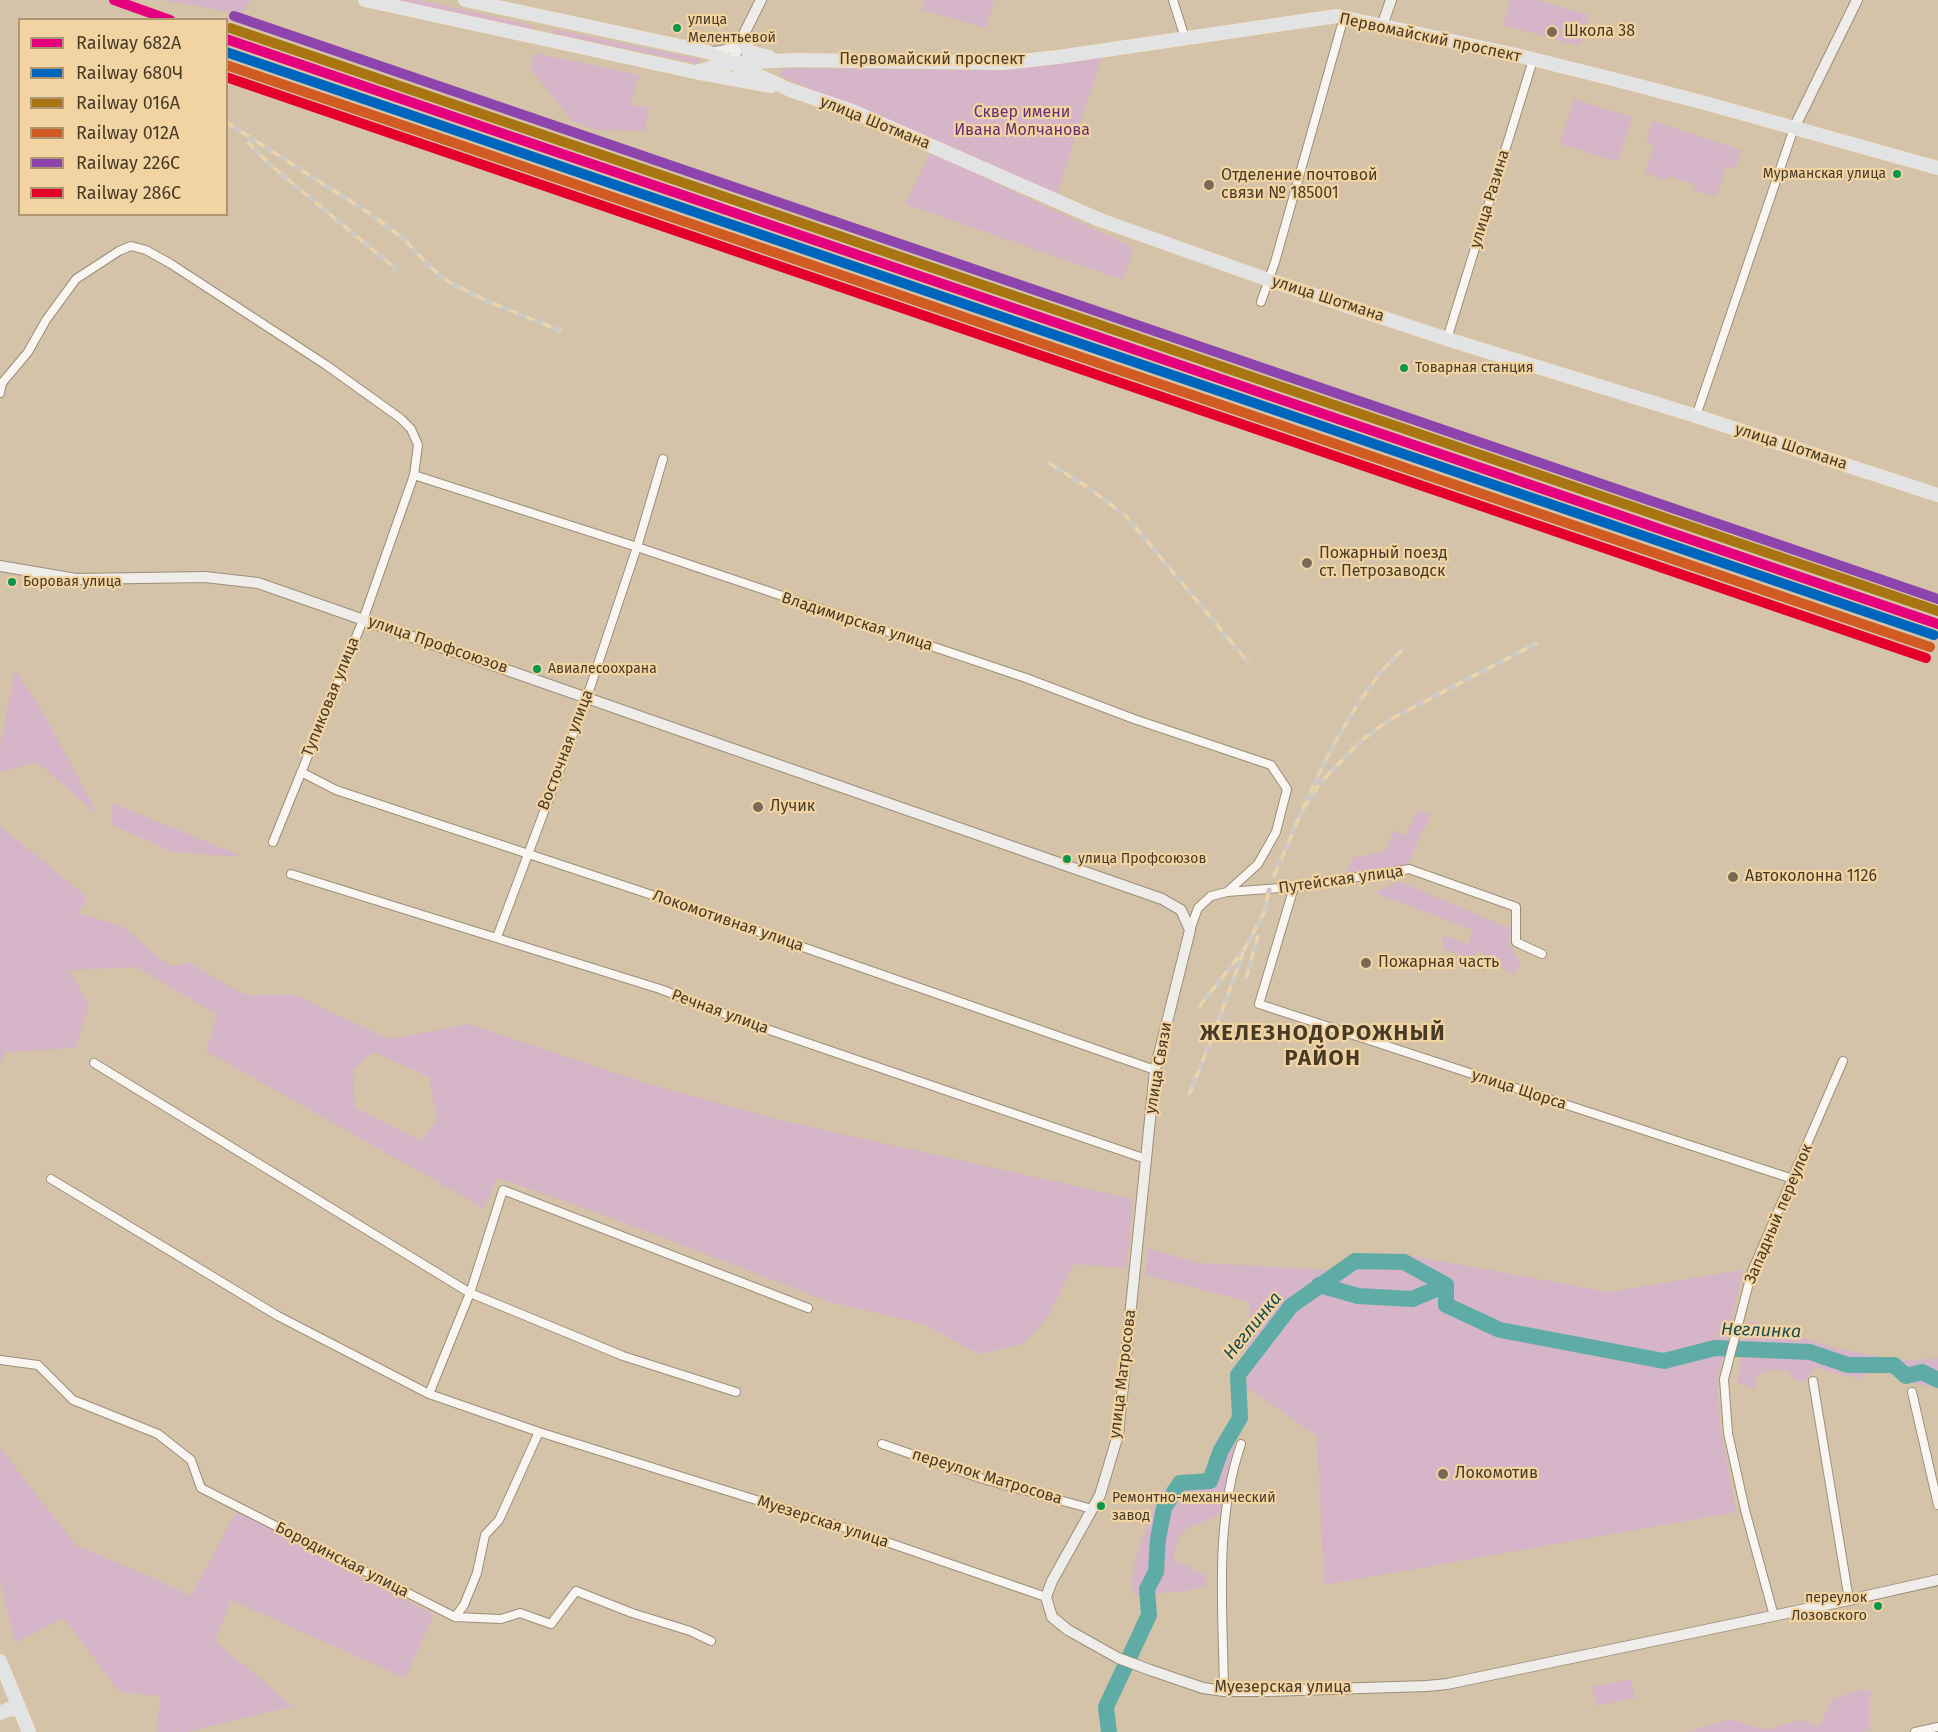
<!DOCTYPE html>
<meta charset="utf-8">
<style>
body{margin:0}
#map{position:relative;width:1938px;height:1732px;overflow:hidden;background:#d4c3a8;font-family:"Fira Sans",sans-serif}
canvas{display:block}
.legend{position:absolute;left:18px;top:18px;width:210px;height:198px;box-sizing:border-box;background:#f2d4a3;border:2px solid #ae9671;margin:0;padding:8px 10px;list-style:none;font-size:18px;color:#473a27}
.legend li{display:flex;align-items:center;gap:12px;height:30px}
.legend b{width:30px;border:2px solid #ae9671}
</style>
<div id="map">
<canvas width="1938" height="1732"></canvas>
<ul class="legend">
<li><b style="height:8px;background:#e5007d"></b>Railway 682А</li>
<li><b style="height:8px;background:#0065bd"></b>Railway 680Ч</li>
<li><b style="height:8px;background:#a87512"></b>Railway 016А</li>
<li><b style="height:8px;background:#d05c23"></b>Railway 012А</li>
<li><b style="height:8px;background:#8e44ad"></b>Railway 226С</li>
<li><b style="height:8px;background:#e4002b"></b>Railway 286С</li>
</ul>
</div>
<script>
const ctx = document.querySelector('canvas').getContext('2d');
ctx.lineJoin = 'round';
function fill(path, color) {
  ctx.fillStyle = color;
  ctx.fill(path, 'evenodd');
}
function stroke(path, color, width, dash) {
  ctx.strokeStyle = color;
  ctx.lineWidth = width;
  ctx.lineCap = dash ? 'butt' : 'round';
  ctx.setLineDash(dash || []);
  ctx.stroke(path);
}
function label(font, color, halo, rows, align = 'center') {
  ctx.font = font + ' "Fira Sans",sans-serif';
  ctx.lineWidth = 4.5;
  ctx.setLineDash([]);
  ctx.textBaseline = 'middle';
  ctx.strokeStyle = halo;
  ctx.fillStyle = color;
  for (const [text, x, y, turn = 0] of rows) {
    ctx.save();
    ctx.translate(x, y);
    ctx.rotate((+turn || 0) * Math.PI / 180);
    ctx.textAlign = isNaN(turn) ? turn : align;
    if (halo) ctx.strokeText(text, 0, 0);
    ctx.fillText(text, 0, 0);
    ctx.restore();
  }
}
fill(new Path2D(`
 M164,0H252L240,14Z
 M395,0H418L532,25L533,27L531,29Z
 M924,0H994L986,28L922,10Z
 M1510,0H1537L1589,15L1580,46L1503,25Z
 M553,29L699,59L700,62L698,64L552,33Z
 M534,53L640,75L630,105L648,107L645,131L597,130L572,121L530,68Z
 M1102,57L1056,197L780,76L782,68L1005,70Z
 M1574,99L1632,117L1618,162L1560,144Z
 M1653,121L1741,150L1735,169L1726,166L1716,197L1694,190L1695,185L1668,176L1667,180L1645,173L1654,145L1646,142Z
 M931,152L1134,248L1123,280L905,204Z
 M15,670L38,703L98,815L37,762L0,772V746Z
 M112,803L244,857L173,852L112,825Z
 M1417,810L1431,815L1407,865L1346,873L1353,858L1386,851L1393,830L1406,836Z
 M0,826L87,897L78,913L122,926L171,967L188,962L245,995H295L389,1039L469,1024L649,1084L784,1121L1133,1199L1127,1268L1074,1264L1049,1316L1023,1344L979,1354L923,1324L830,1302L612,1218L498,1178L483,1210L466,1198L206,1051L217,1014L136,967L69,970L89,1004L76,1048L5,1052L0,1063ZM374,1052L429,1077L437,1120L421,1140L355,1108L353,1070Z
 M1398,881L1512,929L1509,945L1521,962L1514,976L1480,951L1467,958L1444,949L1442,935L1469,944L1472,930L1374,893Z
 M1148,1248L1198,1263L1352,1271L1397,1253L1608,1292L1743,1270L1717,1382L1720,1425L1736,1512L1324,1585L1317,1436L1246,1387L1250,1302L1145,1275Z
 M1752,1321L1839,1349L1904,1361L1938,1358V1387L1919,1385L1877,1371L1859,1378L1836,1374L1816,1367L1807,1377L1805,1383L1792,1378L1788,1371L1773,1369L1757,1375L1756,1389L1737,1383L1745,1336Z
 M1234,1444L1236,1449L1218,1515C1206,1523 1188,1523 1180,1536C1176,1541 1175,1552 1173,1559L1205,1575L1208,1586C1186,1593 1159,1592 1135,1595C1123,1575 1154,1510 1163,1488L1168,1486H1213L1226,1445Z
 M0,1448L77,1546L147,1575L191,1596L236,1512L287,1537L326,1560L434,1615L405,1678L231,1600L215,1641L293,1706L187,1732H157L160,1696L119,1692L64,1618L15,1643L0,1580Z
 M1631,1679L1635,1698L1596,1706L1592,1687Z
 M1857,1690H1872L1869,1700V1730L1862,1732H1687L1731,1719L1766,1730L1801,1720L1819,1726L1832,1700Z`), '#d5b5c7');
stroke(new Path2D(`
 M1319,1285L1358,1296L1412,1299L1446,1285
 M1109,1732L1106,1707L1149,1615L1147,1589L1156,1572L1158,1539L1164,1508L1180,1483L1210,1481L1221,1450L1240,1418L1238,1375L1291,1306L1355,1261L1404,1262L1446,1285V1305L1500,1330L1664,1361L1715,1348L1810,1352L1848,1365H1894L1906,1376L1922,1372L1938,1380`), '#5faca7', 16);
const street = new Path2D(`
 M1173,0L1185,38
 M1261,302L1275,262L1344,17
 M1447,339L1533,60
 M0,393L2,383L28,352L46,320L76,279L119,251L131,246L146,250L171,264L326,365L400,418L411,429L418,445L414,475L363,620L273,842
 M1696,416L1794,128
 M414,475L637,547L1026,678L1134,719L1271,765L1287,789L1276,832L1258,864L1227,892
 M301,772L336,790L691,908L1155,1070
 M291,874L660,989L749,1023L1146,1159
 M1294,887L1259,1004L1793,1179
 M1190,930L1198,908L1211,896L1227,892L1294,887L1409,869L1516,907V942L1542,954
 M497,937L587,697L637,547L663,459
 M94,1063L470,1293L623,1356L736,1392
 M51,1179L278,1316L429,1394L539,1432L849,1529L1046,1597
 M0,1360L38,1365L73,1400L158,1434L191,1460L201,1488L455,1617L501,1619L520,1613L551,1624L576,1591L632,1613L690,1631L711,1641
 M1813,1381L1849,1600
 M1912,1392L1938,1505
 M429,1394L470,1293L503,1190L808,1308
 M882,1444L983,1479L1092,1509
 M1774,1616L1745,1510L1728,1433L1724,1379L1752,1271L1843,1061
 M455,1617L464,1605L477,1573L485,1535L499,1520L539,1432
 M1224,1691C1223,1609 1214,1523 1241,1444
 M1915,1732L1938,1727`);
const secondary = new Path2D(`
 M1382,26L1391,0
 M709,52C723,52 732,49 741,40
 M732,63L741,40L761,0
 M1794,128L1857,0
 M0,566L76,579L205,577L258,583L1162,899L1181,910L1190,930L1155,1070L1118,1435L1100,1495L1052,1581L1046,1597L1052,1617L1068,1630L1118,1658L1150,1670L1203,1688L1224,1691H1268L1427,1686L1447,1684L1849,1600L1938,1580`);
const primary = new Path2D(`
 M365,0L695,72L771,86
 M465,0L708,52L790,90L852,111L1100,220L1269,280L1447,339L1696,416L1938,495
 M741,40L749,52L769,57
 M695,72L732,63L794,60L1003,63L1058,57L1337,16L1516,55L1601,76L1705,103L1938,168
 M0,1661L29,1732
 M0,1713L9,1709L20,1710`);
stroke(street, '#9b8e79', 10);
stroke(secondary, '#9b8e79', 12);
stroke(primary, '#ece4d8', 14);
stroke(street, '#f9f6f2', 8);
stroke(secondary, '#eeedea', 10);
stroke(primary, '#e2e3e4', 12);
const rail = new Path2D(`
 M226,122L369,213L404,239L429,266L449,282L487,301L561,331
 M248,142L267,162L396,269
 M690,196L740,207L778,218
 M772,216L838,233L1074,312
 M1049,463L1090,489L1126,516L1248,662
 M1304,808L1321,782L1362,740L1389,720L1537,643
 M1274,876C1303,809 1330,739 1375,680C1383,669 1394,659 1403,649
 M1246,978L1258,936
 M1199,1007L1244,950L1264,913L1269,890
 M1189,1095L1215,1030L1244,950`);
stroke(rail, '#cec9c1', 5);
stroke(rail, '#f2d4a3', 3, [9]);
stroke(new Path2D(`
 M114,0L170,20
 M226,39L1938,624`), '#e5007d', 10);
stroke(new Path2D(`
 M226,52L1934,635`), '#0065bd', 10);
stroke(new Path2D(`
 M230,28L1938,611`), '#a87512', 10);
stroke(new Path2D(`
 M226,65L1930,647`), '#d05c23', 10);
stroke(new Path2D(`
 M234,16L1938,599`), '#8e44ad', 10);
stroke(new Path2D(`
 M226,77L1926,658`), '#e4002b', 10);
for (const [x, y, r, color] of [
 [677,28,5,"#0b964b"],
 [1552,32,6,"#786a54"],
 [1897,174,5,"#0b964b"],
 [1209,185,6,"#786a54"],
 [1404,368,5,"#0b964b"],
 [1307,563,6,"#786a54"],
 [12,582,5,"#0b964b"],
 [537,669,5,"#0b964b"],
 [758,807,6,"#786a54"],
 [1067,859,5,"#0b964b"],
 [1733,877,6,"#786a54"],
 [1366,963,6,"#786a54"],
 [1443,1474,6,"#786a54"],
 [1101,1506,5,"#0b964b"],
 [1878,1606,5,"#0b964b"]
]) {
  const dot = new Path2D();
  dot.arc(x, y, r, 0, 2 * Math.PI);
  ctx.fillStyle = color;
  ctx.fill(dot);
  stroke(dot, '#f2d4a3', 2);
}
label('14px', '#473a27', '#f2d4a3', [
 ["улица",688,20],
 ["Мелентьевой",688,38],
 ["Мурманская улица",1886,174,"right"],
 ["Товарная станция",1415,368],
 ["Боровая улица",23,582],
 ["Авиалесоохрана",548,669],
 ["улица Профсоюзов",1078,859],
 ["Ремонтно-механический",1112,1498],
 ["завод",1112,1516],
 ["переулок",1867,1598,"right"],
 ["Лозовского",1867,1616,"right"]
], 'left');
label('16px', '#473a27', '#f2d4a3', [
 ["Школа 38",1564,32],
 ["Отделение почтовой",1221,176],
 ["связи № 185001",1221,194],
 ["Пожарный поезд",1319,554],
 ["ст. Петрозаводск",1319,572],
 ["Лучик",770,807],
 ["Автоколонна 1126",1745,877],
 ["Пожарная часть",1378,963],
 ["Локомотив",1455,1474]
], 'left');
label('16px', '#473a27', '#f2d4a3', [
 ["Первомайский проспект",1430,38,12],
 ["Первомайский проспект",932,60],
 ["улица Шотмана",875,123,22],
 ["улица Разина",1490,199,-73],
 ["улица Шотмана",1328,299,18],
 ["улица Шотмана",1791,447,18],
 ["Владимирская улица",857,622,18],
 ["улица Профсоюзов",438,645,19],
 ["Тупиковая улица",331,697,-68],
 ["Восточная улица",566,750,-69],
 ["Путейская улица",1341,880,-8],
 ["Локомотивная улица",728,921,19],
 ["Речная улица",720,1012,20],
 ["улица Связи",1159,1068,-80],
 ["улица Щорса",1519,1090,18],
 ["Западный переулок",1779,1214,-67],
 ["улица Матросова",1123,1374,-83],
 ["переулок Матросова",987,1477,17],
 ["Муезерская улица",823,1522,18],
 ["Бородинская улица",342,1560,27],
 ["Муезерская улица",1283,1688]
]);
label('16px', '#672d75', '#f2d4a3', [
 ["Сквер имени",1022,113],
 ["Ивана Молчанова",1022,131]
]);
label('italic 18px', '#1b4c4e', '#f2d4a3', [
 ["Неглинка",1253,1326,-51],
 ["Неглинка",1761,1331,2]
]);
ctx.letterSpacing = '1.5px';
label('bold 22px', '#473a27', '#f2d4a3', [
 ["ЖЕЛЕЗНОДОРОЖНЫЙ",1323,1034],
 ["РАЙОН",1323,1059]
]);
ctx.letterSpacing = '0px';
</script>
